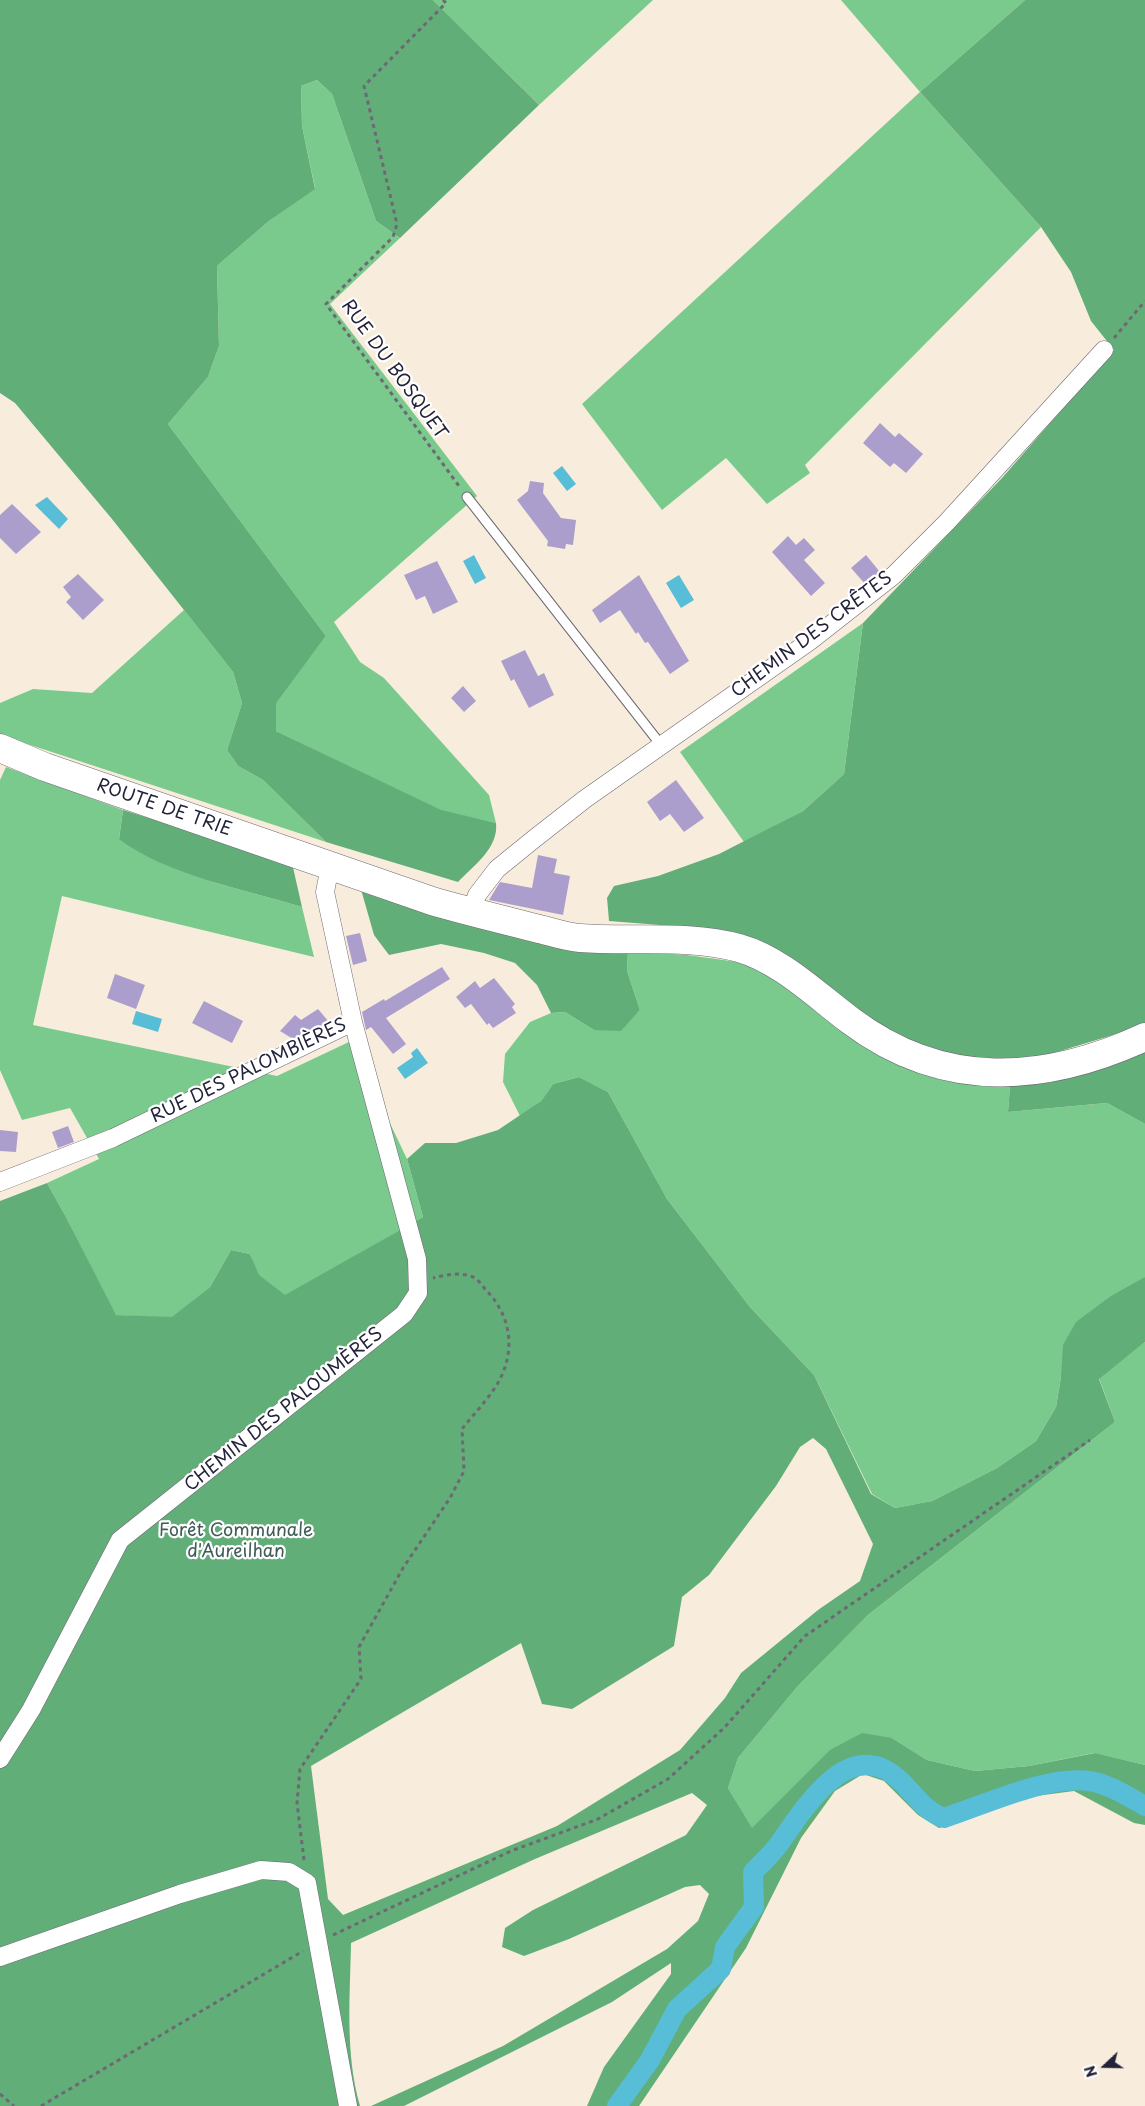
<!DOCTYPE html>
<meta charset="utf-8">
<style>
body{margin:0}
#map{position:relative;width:1145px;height:2106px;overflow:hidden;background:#f8eddc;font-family:"Playpen Sans",sans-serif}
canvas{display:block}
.north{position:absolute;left:1080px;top:2041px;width:50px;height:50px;-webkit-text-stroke:4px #fff;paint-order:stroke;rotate:249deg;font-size:14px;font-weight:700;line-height:20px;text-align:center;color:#22223b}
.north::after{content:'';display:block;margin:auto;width:18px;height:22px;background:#22223b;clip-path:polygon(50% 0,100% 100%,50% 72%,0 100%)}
</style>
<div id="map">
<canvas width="1145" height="2106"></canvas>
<div class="north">N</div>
</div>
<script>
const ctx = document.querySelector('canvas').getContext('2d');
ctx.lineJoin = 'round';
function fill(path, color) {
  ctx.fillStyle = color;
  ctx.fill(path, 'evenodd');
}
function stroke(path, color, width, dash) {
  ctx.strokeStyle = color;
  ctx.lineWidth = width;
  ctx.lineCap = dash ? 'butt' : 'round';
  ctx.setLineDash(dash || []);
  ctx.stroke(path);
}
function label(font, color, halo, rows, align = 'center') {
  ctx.font = font + ' "Playpen Sans",sans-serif';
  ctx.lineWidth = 4.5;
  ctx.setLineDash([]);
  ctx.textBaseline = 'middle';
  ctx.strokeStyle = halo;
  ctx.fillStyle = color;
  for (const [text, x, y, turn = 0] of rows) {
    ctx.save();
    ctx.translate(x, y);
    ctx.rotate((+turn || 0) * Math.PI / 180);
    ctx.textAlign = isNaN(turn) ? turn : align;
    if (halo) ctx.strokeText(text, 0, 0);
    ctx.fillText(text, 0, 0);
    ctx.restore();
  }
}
fill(new Path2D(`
 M433,0H653L539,105Z
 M841,0H1025L920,92L1041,227L805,465L810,473L767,504L726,458L662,510L582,404L920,92Z
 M317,80L332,94L376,221L400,238L330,304L477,496L334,622L360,662L384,678L489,795L496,823L441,811L276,731L275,703L326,636L168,424L208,377L219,346L217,266L269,221L315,188L302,126L301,86Z
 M184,610L233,672L242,703L227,750L238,766L263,780L326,842L0,735V703L33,689L92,693Z
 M863,623L844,774L803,811L744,842L680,752Z
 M6,767L123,810L119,838C168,876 244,889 302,907L314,957L62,896L33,1025L277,1076L351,1041L407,1159L423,1217L285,1296L258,1275L250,1254L231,1250L210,1287L172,1318L115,1315L66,1217L47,1183L99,1159L70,1108L22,1120L0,1070V780Z
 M628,951L687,955L738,962L755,967L806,1002L943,1078L1010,1086L1008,1112L1107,1103L1145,1124V1277L1061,1377L1056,1407L1036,1441L997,1468L932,1501L895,1508L872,1494L814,1375L750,1307L667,1199L608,1092L579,1077L553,1084L541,1101L520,1116L503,1082L505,1054L530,1022L551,1013L565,1012L594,1030H621L640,1010L627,971Z
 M1145,1342V1765L1094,1753L1029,1766L975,1771L927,1760L892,1738L790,1792L752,1829L728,1788L738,1758L798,1686L868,1615L1115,1422L1099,1378Z`), '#79ca8c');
fill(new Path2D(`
 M0,0H433L539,105L400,238L376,221L332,94L317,80L301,86L302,126L315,189L269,221L217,266L219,346L208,377L168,424L326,636L276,703V731L441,810L496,823C499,848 473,866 458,882L326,842L263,780L238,766L227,750L242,703L233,672L112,519L15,403L0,393Z
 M1025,0H1145V1023L1126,1031L1047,1055L992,1062L940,1055L890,1032L699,928L609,921L607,898L614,886L658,876L719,854L803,811L844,774L863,623L1002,478L1114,350L1091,321L1071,272L1041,227L920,92Z
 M123,810L292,863L302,907C244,889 168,876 119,839Z
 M360,886L628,951L627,971L640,1010L621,1031L594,1030L565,1012L551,1013L537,985L515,963L484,953L441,944L389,955L374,935Z
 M1145,1043V1124L1107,1103L1008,1112L1010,1086L1106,1060Z
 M579,1077L608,1092L667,1199L750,1307L814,1375L871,1494L895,1508L932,1501L997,1468L1036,1441L1056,1407L1061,1377L1063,1345L1076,1322L1111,1296L1145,1277V1342L1099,1379L1115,1422L868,1615L798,1686L738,1758L728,1788L752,1828L830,1750L862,1733L892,1738L927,1760L975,1771L1029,1766L1095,1753L1145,1765V1825L1134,1823L1074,1791L1028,1797L939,1828L918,1815L884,1781L863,1774L835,1791L801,1838L746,1948L639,2106H587L604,2067L671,1974V1963L612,2002L404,2106H371L503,2046L667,1949L698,1921L709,1894L700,1885L685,1887L569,1939L524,1956L502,1947L505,1928L533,1910L686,1835L707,1805L692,1793L535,1859L351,1943C350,1998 345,2053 360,2106H0V1201L47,1183L66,1217L116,1315L172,1317L210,1287L231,1250L250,1254L259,1275L285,1295L423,1217L407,1159L425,1143H456L498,1130L541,1101L553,1084ZM813,1438L826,1449L873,1544L860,1581L818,1610L741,1673L725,1698L680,1750L557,1826L343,1915L328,1899L311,1766L521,1643L542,1704L572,1709L674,1646L682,1597L709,1575L776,1486L800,1447Z`), '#62ae78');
fill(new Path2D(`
 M562,466L576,484L567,491L553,473Z
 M47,497L68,519L59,529L35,505Z
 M474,555L486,578L475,584L463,561Z
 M679,575L694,600L681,608L666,583Z
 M136,1011L162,1019L158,1032L132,1024Z
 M417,1048L428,1063L405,1079L397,1068L413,1057L411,1053Z`), '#58bdd6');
stroke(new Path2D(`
 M617,2106L650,2060L677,2009L721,1969L725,1947L754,1907L753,1872C762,1863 772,1854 779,1844C801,1814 840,1746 886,1770C909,1782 919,1810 944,1818C984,1805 1047,1775 1089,1781C1109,1784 1127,1796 1145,1806`), '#58bdd6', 20);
fill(new Path2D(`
 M880,423L895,437L899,433L923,454L906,473L894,463L890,467L863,443Z
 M530,481L544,483L543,493L561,518L576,520L573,545L566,544L565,549L547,546L548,541L517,500L528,491Z
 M12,504L41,532L16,554L0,538V515Z
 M788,536L796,545L804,538L815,550L804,560L825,583L811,596L772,552Z
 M866,555L880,572L865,584L851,568Z
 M437,561L458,602L433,614L425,596L416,600L404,575Z
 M78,574L104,600L83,620L66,602L71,597L63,587Z
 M639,575L689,661L670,674L648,642L645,643L638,632L636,634L620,610L600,623L592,610Z
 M525,650L538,676L544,673L554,695L529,708L514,679L511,681L501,661Z
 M463,686L476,701L464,712L451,698Z
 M676,780L704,818L684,832L670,814L660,821L647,802Z
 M538,855L557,859L554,873L570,876L563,915L489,900L500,882L532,888Z
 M360,933L367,961L353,965L346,936Z
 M442,967L450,979L386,1018L406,1044L393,1054L371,1027L366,1030L362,1012L384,999L385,1001Z
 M115,974L145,985L136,1009L107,998Z
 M494,978L515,1004L512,1007L516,1013L493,1028L489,1023L487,1025L471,1004L465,1008L456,997L475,981L480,988Z
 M204,1001L243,1021L232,1043L192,1023Z
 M318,1009L329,1022L293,1039L280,1031L295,1015L301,1020Z
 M68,1126L74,1142L58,1148L52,1132Z
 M0,1130L18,1132L16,1152L0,1151Z`), '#ac9ecc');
const lane = new Path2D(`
 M467,497L661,745`);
const street = new Path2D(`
 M471,912L477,895L497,869L534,839L585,799L810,641L894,575L947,522L1104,350
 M0,1182L113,1138L353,1022L325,892L330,866
 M0,1759L31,1710L120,1540L404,1314L418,1293L417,1259L353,1022
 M0,1957L180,1894L261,1870L289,1872L307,1883L348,2106`);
const primary = new Path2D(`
 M0,748L45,767L432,901C466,911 501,919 535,928C550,931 565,937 580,938C632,942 688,934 739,948C781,960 816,995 851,1021C943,1090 1043,1084 1145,1037`);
stroke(lane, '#6d6973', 11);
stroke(street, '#6d6973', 19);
stroke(primary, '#6d6973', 29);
stroke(new Path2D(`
 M443,0L446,3L364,86L397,224L393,237L326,304L459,486
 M1114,338L1145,301
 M304,1860L297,1803L300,1769L361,1679L359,1647L403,1568L450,1498L464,1471L462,1429C476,1411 496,1392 504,1370C515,1340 507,1311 485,1289C482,1285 478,1280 475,1278C461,1271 447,1275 433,1278
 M333,1935L511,1851L598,1819L668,1779L724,1728L805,1636L1090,1440
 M0,2094L14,2106
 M41,2106L303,1951`), '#6d6973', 3, [4, 4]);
stroke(lane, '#fff', 9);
stroke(street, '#fff', 18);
stroke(primary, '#fff', 28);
label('18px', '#22223b', '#fff', [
 ["RUE DU BOSQUET",394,370,54],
 ["CHEMIN DES CRÊTES",812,635,-37],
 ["ROUTE DE TRIE",164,808,19],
 ["RUE DES PALOMBIÈRES",249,1071,-26],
 ["CHEMIN DES PALOUMÈRES",284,1410,-39]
]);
label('18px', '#405d57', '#fff', [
 ["Forêt Communale",236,1531],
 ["d'Aureilhan",236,1552]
]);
</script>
